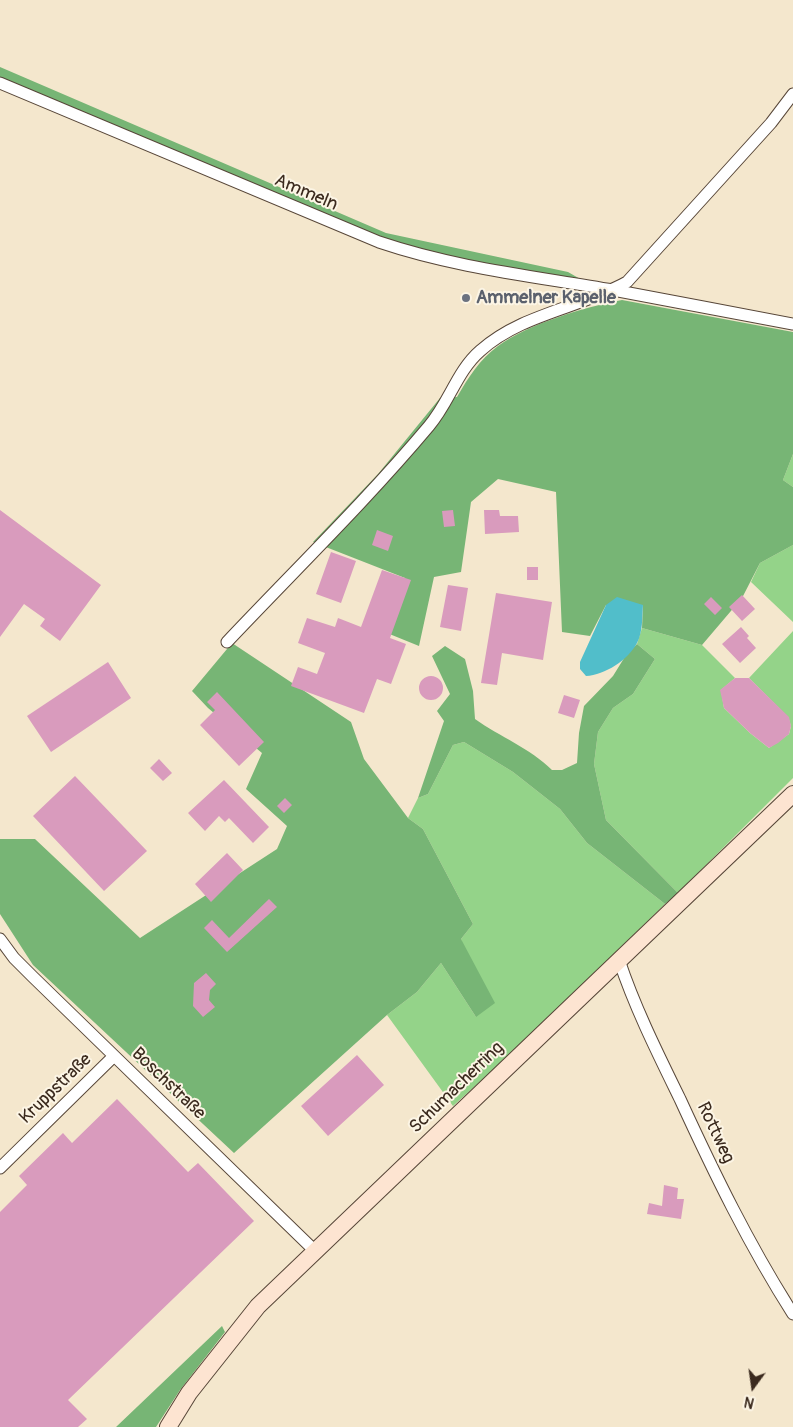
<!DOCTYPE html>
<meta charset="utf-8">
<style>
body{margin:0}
#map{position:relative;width:793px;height:1427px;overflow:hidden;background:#f4e7cd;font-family:Pangolin,sans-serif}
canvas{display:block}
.north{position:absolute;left:728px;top:1362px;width:50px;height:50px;-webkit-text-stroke:4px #fcf5e5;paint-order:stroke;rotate:194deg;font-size:14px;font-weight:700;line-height:20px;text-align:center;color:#3b2a1e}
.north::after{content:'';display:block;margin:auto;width:18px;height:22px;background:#3b2a1e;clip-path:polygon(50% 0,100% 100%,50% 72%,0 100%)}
</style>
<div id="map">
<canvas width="793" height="1427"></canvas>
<div class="north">N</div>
</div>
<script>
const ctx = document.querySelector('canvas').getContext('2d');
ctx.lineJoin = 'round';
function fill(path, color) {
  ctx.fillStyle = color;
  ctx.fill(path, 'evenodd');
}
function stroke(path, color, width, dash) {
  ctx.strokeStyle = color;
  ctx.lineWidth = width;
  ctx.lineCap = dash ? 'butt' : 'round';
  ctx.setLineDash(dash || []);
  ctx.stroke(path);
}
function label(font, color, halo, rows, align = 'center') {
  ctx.font = font + ' Pangolin,sans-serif';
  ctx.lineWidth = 4;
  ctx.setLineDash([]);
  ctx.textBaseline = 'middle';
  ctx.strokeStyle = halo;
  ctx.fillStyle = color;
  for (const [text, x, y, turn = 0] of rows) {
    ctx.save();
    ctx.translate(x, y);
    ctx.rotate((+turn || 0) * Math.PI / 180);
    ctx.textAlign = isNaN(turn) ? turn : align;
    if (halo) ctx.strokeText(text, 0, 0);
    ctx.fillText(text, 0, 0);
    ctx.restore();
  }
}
fill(new Path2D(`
 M793,454V487L783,480Z
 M793,545V622L751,582L760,563Z
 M642,628L702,645L735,678L721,690L724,708L750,733L769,748L789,734L791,726L788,717L749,678L793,631V778L678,893L606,820L594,764L598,732L613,708L633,694L655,659L637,644Z
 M464,742L513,772L560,809L587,843L665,904L525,1041L453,1106L387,1015L417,992L441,963L476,1017L461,939L473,924L423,829L408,818L418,798L428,794L453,745Z`), '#94d389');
fill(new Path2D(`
 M0,67L386,233L568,272L589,284L493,268L380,239L0,81Z
 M622,300L793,332V454L783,480L793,487V545L760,563L742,598L702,645L642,628L643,605H606L590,636L562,632L556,492L498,479L471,502L461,572L434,577L419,646L387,633L405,578L313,542L378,474L440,398L457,397C468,378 480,359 498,346C528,324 585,307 622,300Z
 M232,643L351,722L364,759L408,818L423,829L473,924L461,939L495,1003L476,1017L441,963L417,992L387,1015L234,1153L33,965L0,914V839H35L140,938L277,849L287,826L246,789L262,753L208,708L192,691Z
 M637,644L655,659L633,694L613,708L598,732L594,764L606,820L678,893L665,904L587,843L560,809L513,772L464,742L453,745L428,794L418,798L444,721L437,711L450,694L432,656L445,646L465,659L473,691L475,719C500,737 530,748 552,770H562L577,763L579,733L584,706L613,676L626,655Z
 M222,1326L225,1332L180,1390L156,1427H116Z`), '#77b575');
fill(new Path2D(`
 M617,597L643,605C642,617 643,632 637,643C628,660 605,675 586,676L580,669V662L606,605Z`), '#51beca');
fill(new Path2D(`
 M0,510L101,585L60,641L40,626L45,619L24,604L0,637Z
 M453,510L455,526L444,527L442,511Z
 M484,510H499L500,516H518L519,532L485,534Z
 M377,530L393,536L388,551L372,545Z
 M331,552L356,561L341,603L316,594Z
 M527,567H538V580H527Z
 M382,570L411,580L390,638L406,644L391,684L377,679L364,713L291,686L298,667L317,674L325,653L298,643L307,618L335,627L338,618L361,627Z
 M448,585L468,588L461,631L440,627Z
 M496,593L552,602L543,660L502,653L497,685L481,683Z
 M742,595L755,609L742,621L729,607Z
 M711,597L722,608L715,615L704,604Z
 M741,627L749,636L747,638L756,648L740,663L722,644Z
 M108,662L131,698L51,752L27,716Z
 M419 688a12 12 0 1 1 24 0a12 12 0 1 1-24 0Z
 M735,678H749L789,717L791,726L789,734L778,743L769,748L750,733L724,708L720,690Z
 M217,692L264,742L239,766L200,725L215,710L207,702Z
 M564,695L580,700L574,718L558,713Z
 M159,759L172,773L163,781L150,768Z
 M75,776L147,851L104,891L33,816Z
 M224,780L269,827L253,843L229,818L225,822L219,816L205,831L188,813Z
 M285,798L292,805L284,813L277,806Z
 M227,853L243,870L211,902L195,884Z
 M269,899L277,907L227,952L204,928L212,920L229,938Z
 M206,973L216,984L210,990L209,1000L215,1007L203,1017L193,1006L194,983Z
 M357,1055L384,1085L328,1136L301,1106Z
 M117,1099L188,1172L198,1163L254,1221L68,1400L87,1419L78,1427H0V1212L27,1185L19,1176L63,1133L72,1143Z
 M664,1185L678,1188L677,1199H684L681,1219L647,1214L649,1203L662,1206Z`), '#d99bbd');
const minor = new Path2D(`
 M0,83L379,242C456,268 533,276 613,290C673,301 733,313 793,324
 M227,642C295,570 366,501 429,426C449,403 457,371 480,351C521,314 580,308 627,282L771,123L793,94
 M0,939L14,958L33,977L315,1251
 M619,960C635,1008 658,1054 680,1099C714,1173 749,1245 793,1314
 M0,1168L114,1056`);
const secondary = new Path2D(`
 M168,1427L189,1393L258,1306L793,794`);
stroke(minor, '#574638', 13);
stroke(secondary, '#574638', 18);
stroke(minor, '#fff', 11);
stroke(secondary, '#fde4d1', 16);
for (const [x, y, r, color] of [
 [466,298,5,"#6b7280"]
]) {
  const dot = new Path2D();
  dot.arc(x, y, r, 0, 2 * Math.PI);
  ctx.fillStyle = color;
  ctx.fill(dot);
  stroke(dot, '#fcf5e5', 2);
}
label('18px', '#3b2a1e', '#fcf5e5', [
 ["Ammeln",306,193,23],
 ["Boschstraße",168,1084,44],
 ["Schumacherring",457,1088,-44],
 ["Kruppstraße",56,1089,-44],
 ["Rottweg",715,1133,65]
]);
label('bold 18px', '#5b616d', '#fcf5e5', [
 ["Ammelner Kapelle",476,298]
], 'left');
</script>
